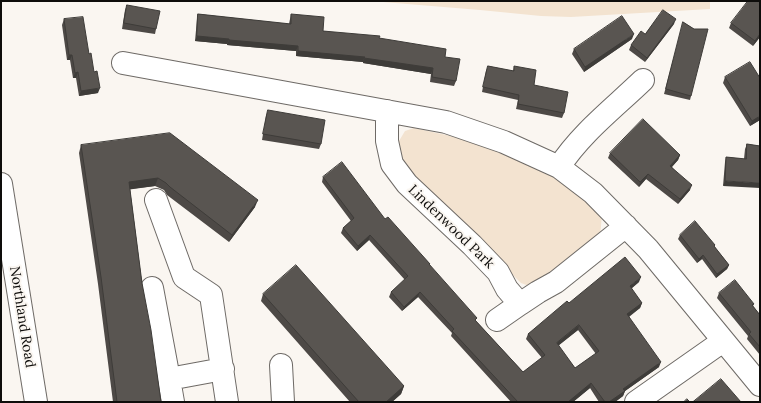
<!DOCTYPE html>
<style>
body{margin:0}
#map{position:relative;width:761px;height:403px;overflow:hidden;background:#faf6f1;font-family:Lora,serif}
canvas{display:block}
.frame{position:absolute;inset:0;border:2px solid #0e0d0b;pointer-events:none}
</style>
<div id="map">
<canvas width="761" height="403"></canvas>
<div class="frame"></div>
</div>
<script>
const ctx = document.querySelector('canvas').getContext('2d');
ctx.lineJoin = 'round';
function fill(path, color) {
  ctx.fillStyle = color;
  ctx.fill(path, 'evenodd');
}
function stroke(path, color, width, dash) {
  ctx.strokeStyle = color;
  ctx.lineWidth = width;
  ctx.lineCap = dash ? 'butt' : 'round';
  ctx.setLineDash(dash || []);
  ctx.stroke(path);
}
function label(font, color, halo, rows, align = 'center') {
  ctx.font = font + ' Lora,serif';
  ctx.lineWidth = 4;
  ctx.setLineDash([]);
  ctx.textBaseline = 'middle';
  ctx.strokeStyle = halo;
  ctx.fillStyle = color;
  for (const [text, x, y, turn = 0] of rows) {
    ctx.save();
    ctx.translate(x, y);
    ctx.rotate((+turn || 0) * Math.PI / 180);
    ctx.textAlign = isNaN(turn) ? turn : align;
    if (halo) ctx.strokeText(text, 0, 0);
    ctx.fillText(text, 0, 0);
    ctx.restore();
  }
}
fill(new Path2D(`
 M371,1H710V9L571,17L541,16L480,10Z
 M414,128L483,143L537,165L569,185L602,215L600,237L540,285L529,286L521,283L408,172L396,146L405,131Z`), '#f3e3d0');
const minor = new Path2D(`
 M123,63L446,122L504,142L559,167L593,193L648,249L760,385
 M387,111V141L392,164L407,184L472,245L498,272L507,289L520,304L538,292L556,282L626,226
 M559,167C581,133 614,108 643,80
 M156,200L184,277L211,295L227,402
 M152,288L169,379
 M497,320L520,304
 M281,365L283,402
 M173,402L169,379L223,369
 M636,402L723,341`);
const major = new Path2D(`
 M1,184L36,402`);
stroke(minor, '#6e6a66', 24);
stroke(major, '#6e6a66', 24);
stroke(minor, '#fff', 22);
stroke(major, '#fff', 22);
fill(new Path2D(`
 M760,1V37L753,46L729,28L731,23Z
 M127,5L156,29L155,34L122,29L125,10Z
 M198,14L289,24L291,14L323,31L379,38L445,57L456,81L454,86L430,82L431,74L363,63V62L296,56V51L227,45V44L195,41L197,19Z
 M64,19L89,54L98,93L79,96L76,78H73L70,60H67L62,25Z
 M683,22L694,29L691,96L690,100L664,94Z
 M674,24L645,62L629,50L631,45Z
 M632,39L584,72L572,54L574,49Z
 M488,66L513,71L514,66L564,113L562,118L516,109L518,100L482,92L486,71Z
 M725,77L760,120L750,126L723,83Z
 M268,110L321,144L319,149L262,140L266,116Z
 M747,144L760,146L723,186L725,162L726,157L744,159L745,149Z
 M81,145L255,207L229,242L167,195L164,190L155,186L130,189L142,283L161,402H113L98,284L79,153Z
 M610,153L680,155L678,160L672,167L690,190L678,204L646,179L639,187L608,158Z
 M323,177L385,219L430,264L429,265L476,321L523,372L542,358L526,339L528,334L569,303L639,282L631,289L642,303L640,308L629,317L659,367L625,391L623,396L615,402H599L590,388L573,402H511L451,336L452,333L418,297L402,311L389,297L391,292L405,280L369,240L357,251L341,233L343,228L351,221L322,182ZM578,330L596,354L575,368L558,346Z
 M680,235L715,245L714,246L729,265L727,269L716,278L702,259L697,263L678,239Z
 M719,293L754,304L753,306L760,315V355L747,339L748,336L717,298Z
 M263,294L404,386L401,394L392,402H350L261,301Z`), '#4d4946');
fill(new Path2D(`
 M676,19L674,24L645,62L647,58Z
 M634,34L632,39L584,72L585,67Z
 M760,34V37L753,46L755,41Z
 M197,36L229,39L227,44L195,41Z
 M229,40L298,46L296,51L227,45Z
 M298,51L365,57L363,62L296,56Z
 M69,55H72L70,60H67Z
 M364,58L433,68L431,74L363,63Z
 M78,72L76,78H73L75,73Z
 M100,88L98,93L79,96L81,91Z
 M760,116V120L750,126L752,121Z
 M680,155L678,160L668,171L670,166Z
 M648,174L646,179L639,187L640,182Z
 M158,178L155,186L126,190L129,182Z
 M725,181L760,183V188L723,186Z
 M692,185L690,190L678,204L680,199Z
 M258,200L255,207L229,242L232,235Z
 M370,235L369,240L357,251L358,246Z
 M703,255L702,259L697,263L699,259Z
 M729,265L727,269L716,278L717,274Z
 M641,277L639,282L628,291L630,286Z
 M420,292L418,297L402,311L404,307Z
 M642,303L640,308L625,319L627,314Z
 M579,325L578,330L555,348L557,343Z
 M661,362L659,367L625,391L623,396L615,402H609L623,389Z
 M591,383L590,388L573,402H568Z
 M404,386L401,394L392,402H386Z`), '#3e3c39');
const building = new Path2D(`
 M748,1H760V34L755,41L731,23Z
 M127,5L160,11L156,29L124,23Z
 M663,10L676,19L647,58L631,45L641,31L645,34Z
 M198,14L291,24V14L324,17L323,31L380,36L379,38L446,49L445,57L460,59L456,81L432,77L433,68L364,58L365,57L298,51V46L229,40V39L197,36Z
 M622,16L634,34L585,67L574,49Z
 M83,17L89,54L91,53L94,72L97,71L100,88L81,91L78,72L75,73L72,55H69L64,19Z
 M683,22L694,29H708L691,96L666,89Z
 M750,62L760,78V116L752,121L725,77Z
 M488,66L514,71V66L536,70L534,85L568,92L564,113L518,104L519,95L483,87Z
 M268,110L325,120L321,144L263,134Z
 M643,119L680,155L670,166L692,185L680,199L648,174L640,182L610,153Z
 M170,133L258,200L232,235L170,187L166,183L158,178L129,182L142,283L151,330L161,402H117L101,277L81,145Z
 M747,144L760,146V183L725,181L726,157L746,159Z
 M342,162L385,219L388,217L430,264H429L477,318L475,320L523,372L545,355L528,334L567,301L569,303L625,257L641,277L630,286L642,303L627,314L661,362L623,389L625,391L609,402H605L591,383L568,402H518L452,331L454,329L420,292L404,307L391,292L408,276L370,235L358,246L343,228L354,218L323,177ZM579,325L599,351L575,368L557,343Z
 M695,221L715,245L714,246L729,265L717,274L703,255L699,259L680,235Z
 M296,265L404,386L386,402H359L263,294Z
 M735,280L754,304L752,305L760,315V347L749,334L751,332L719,293Z
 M721,379L741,402H693Z
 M687,399L690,402H684Z`);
fill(building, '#595551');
stroke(building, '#3e3c39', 1);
label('14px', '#0e0d0b', '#faf6f1', [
 ["Lindenwood Park",451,227,44],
 ["Northland Road",22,317,81]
]);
</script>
